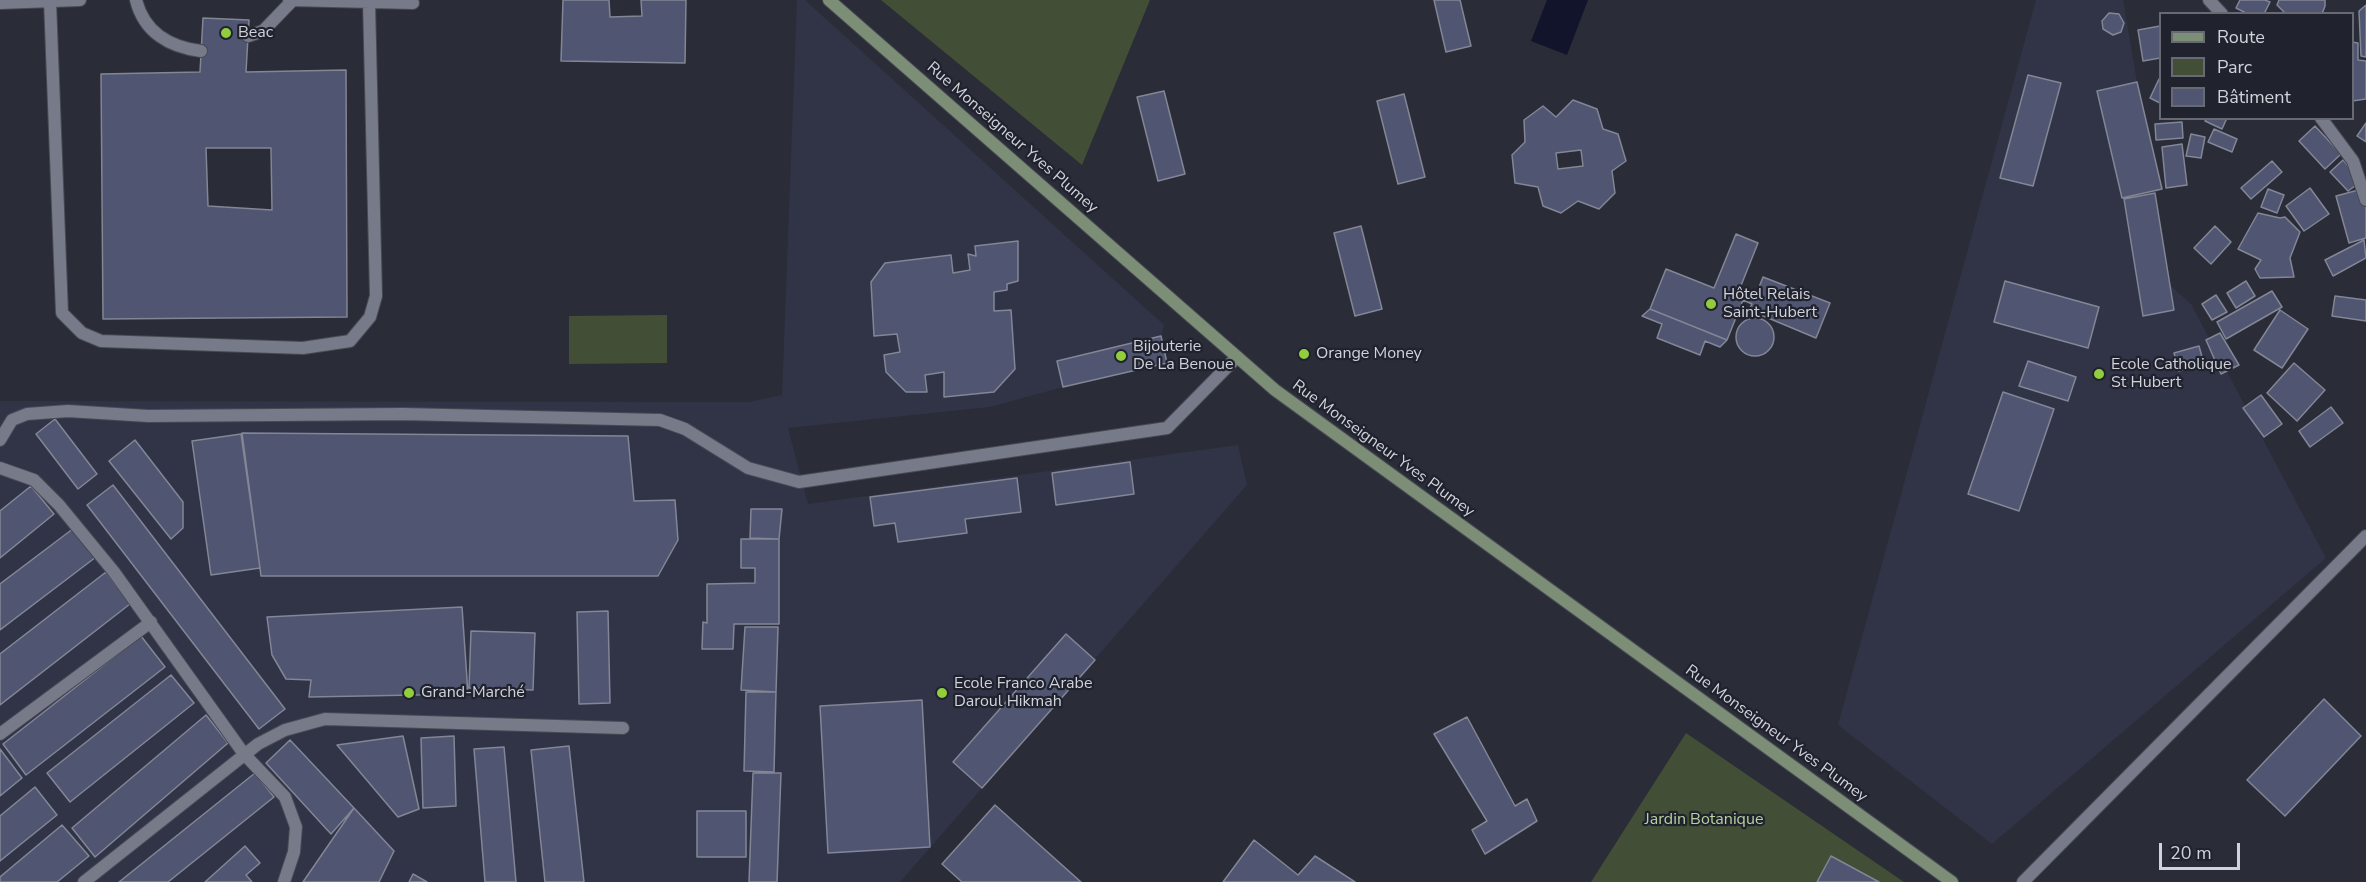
<!DOCTYPE html>
<meta charset="utf-8">
<style>
body{margin:0}
#map{position:relative;width:2366px;height:882px;overflow:hidden;background:#2a2c38;font-family:"Nunito Sans",sans-serif}
canvas{display:block}
.legend{position:absolute;left:2159px;top:12px;width:195px;height:108px;box-sizing:border-box;background:#20222e;border:2px solid #676973;margin:0;padding:8px 10px;list-style:none;font-size:18px;color:#d1d3db}
.legend li{display:flex;align-items:center;gap:12px;height:30px}
.legend b{width:30px;border:2px solid #676973}
.scale{position:absolute;left:2159px;top:843px;width:81px;height:27px;box-sizing:border-box;border:3px solid #d1d3db;border-top:0;padding-left:8px;font-size:18px;line-height:21px;white-space:nowrap;color:#d1d3db;-webkit-text-stroke:4px #20222e;paint-order:stroke}
</style>
<div id="map">
<canvas width="2366" height="882"></canvas>
<ul class="legend">
<li><b style="height:8px;background:#7d8e77"></b>Route</li>
<li><b style="height:16px;background:#434e36"></b>Parc</li>
<li><b style="height:16px;background:#505571"></b>Bâtiment</li>
</ul>
<div class="scale">20 m</div>
</div>
<script>
const ctx = document.querySelector('canvas').getContext('2d');
ctx.lineJoin = 'round';
function fill(path, color) {
  ctx.fillStyle = color;
  ctx.fill(path, 'evenodd');
}
function stroke(path, color, width, dash) {
  ctx.strokeStyle = color;
  ctx.lineWidth = width;
  ctx.lineCap = dash ? 'butt' : 'round';
  ctx.setLineDash(dash || []);
  ctx.stroke(path);
}
function label(font, color, halo, rows, align = 'center') {
  ctx.font = font + ' "Nunito Sans",sans-serif';
  ctx.lineWidth = 4.5;
  ctx.setLineDash([]);
  ctx.textBaseline = 'middle';
  ctx.strokeStyle = halo;
  ctx.fillStyle = color;
  for (const [text, x, y, turn = 0] of rows) {
    ctx.save();
    ctx.translate(x, y);
    ctx.rotate((+turn || 0) * Math.PI / 180);
    ctx.textAlign = isNaN(turn) ? turn : align;
    if (halo) ctx.strokeText(text, 0, 0);
    ctx.fillText(text, 0, 0);
    ctx.restore();
  }
}
fill(new Path2D(`
 M797,0H805L1164,325L1161,336L1063,387L990,407L788,428L808,504L1238,445L1247,485L900,882H0V401L749,402L782,395Z
 M2036,0H2123L2137,82L2162,189L2155,193L2170,285L2191,304L2326,558L1992,844L1838,725Z`), '#313447');
fill(new Path2D(`
 M881,0H1150L1082,165Z
 M667,315V363L569,364V316Z
 M1686,733L1904,882H1591Z`), '#434e36');
fill(new Path2D(`
 M1547,0H1588L1567,55L1531,41Z`), '#12142c');
const building = new Path2D(`
 M563,0H609L610,17L642,16L641,0H686L685,63L561,61Z
 M1434,0H1460L1471,46L1446,52Z
 M2240,0H2265L2270,2L2264,14H2248L2236,8Z
 M2279,0H2325V6L2322,14H2286L2277,5Z
 M2366,5V57L2361,56L2359,11Z
 M2109,13L2119,14L2124,23L2121,32L2113,35L2103,29L2102,21Z
 M203,18L249,20L246,72L346,70L347,317L103,319L101,74L200,72ZM206,148H271L272,210L208,206Z
 M2160,26V58L2143,61L2138,30Z
 M2352,42L2358,43V60L2366,61V99L2352,101Z
 M2028,75L2061,83L2033,186L2000,178Z
 M2159,79L2160,80V103L2150,98Z
 M2137,82L2162,189L2122,198L2097,91Z
 M1164,91L1185,174L1158,181L1137,97Z
 M1404,94L1425,177L1398,184L1377,101Z
 M1573,100L1597,109L1603,129L1618,134L1626,161L1612,171L1615,193L1599,209L1578,201L1561,213L1543,206L1538,187L1515,183L1512,155L1525,142L1524,120L1543,106L1556,117ZM1581,150L1583,166L1558,169L1556,153Z
 M2207,118H2227L2222,129L2205,121Z
 M2182,122L2183,138L2156,140L2155,124Z
 M2366,123V142L2357,136Z
 M2315,126L2341,154L2325,169L2299,141Z
 M2214,129L2237,139L2232,152L2208,142Z
 M2191,134L2205,137L2201,158L2186,156Z
 M2182,144L2187,185L2166,188L2162,147Z
 M2343,160L2362,181L2348,191L2330,172Z
 M2272,161L2282,172L2251,199L2241,188Z
 M2310,188L2329,214L2304,231L2286,206Z
 M2366,188V238L2349,243L2336,196Z
 M2268,189L2284,195L2277,213L2261,207Z
 M2155,193L2174,310L2143,316L2124,199Z
 M2258,213L2280,218L2285,217L2300,232L2290,258L2294,277L2260,278L2255,269L2261,260L2238,249Z
 M1361,226L1382,309L1355,316L1334,233Z
 M2215,226L2231,242L2211,264L2194,248Z
 M1736,234L1758,243L1740,288L1756,295L1763,277L1830,303L1816,338L1749,310L1752,304L1743,300L1727,340L1650,309L1666,269L1714,288Z
 M2364,240L2366,258L2333,276L2325,260Z
 M1018,241V281L1007,284V290L994,292V311L1011,310L1015,369L994,392L944,397V372L925,375L927,392H906L886,372L884,355L900,352L897,334L874,336L871,282L885,263L951,255L953,273L970,270L968,254L976,256L975,246Z
 M2005,281L2099,307L2088,348L1994,322Z
 M2246,281L2255,296L2236,308L2227,293Z
 M2272,291L2282,307L2226,339L2217,322Z
 M2216,295L2227,312L2212,320L2202,304Z
 M2335,296L2366,300V321L2332,316Z
 M1650,309L1727,340L1720,347L1705,341L1700,355L1657,338L1662,324L1642,316Z
 M2280,310L2308,329L2282,368L2254,350Z
 M1736 337a19 19 0 1 1 38 0a19 19 0 1 1-38 0Z
 M2220,333L2239,365L2221,374L2206,340Z
 M1161,336L1167,363L1063,387L1057,361Z
 M2199,346L2204,364L2179,371L2174,353Z
 M2028,361L2076,377L2068,401L2019,386Z
 M2294,363L2325,390L2297,421L2267,393Z
 M2003,392L2054,409L2019,511L1968,494Z
 M2261,395L2282,424L2264,437L2243,408Z
 M2331,407L2343,423L2310,447L2299,431Z
 M55,419L97,474L78,489L36,434Z
 M242,433L628,436L634,501L675,500L678,540L658,576H261Z
 M241,434L260,568L211,575L192,441Z
 M135,440L183,502V528L171,539L109,461Z
 M1130,462L1134,494L1056,505L1052,473Z
 M1017,478L1021,512L965,519L967,533L898,542L895,523L874,526L870,497Z
 M113,485L285,709L259,729L87,505Z
 M31,486L54,514L0,558V511Z
 M751,509H782L779,539L750,538Z
 M74,528L96,557L0,630V584Z
 M741,539H779V624H734L733,649H702L703,622L707,623V584L755,583V568H741Z
 M106,572L130,604L0,705V654Z
 M462,607L468,694L309,697L311,680L286,679L272,655L267,617Z
 M608,611L610,703L579,704L577,612Z
 M745,627H778L776,692L741,690Z
 M471,631L535,633L533,690L469,688Z
 M1066,634L1095,660L982,788L953,762Z
 M141,636L165,667L26,775L3,744Z
 M171,675L194,703L70,802L47,773Z
 M746,692H776L774,772L744,771Z
 M2324,699L2361,736L2285,816L2247,780Z
 M922,700L930,847L828,853L820,706Z
 M206,715L228,743L95,857L72,828Z
 M1467,717L1515,806L1527,799L1537,821L1485,854L1472,830L1487,821L1434,734Z
 M403,736L419,809L398,817L337,745Z
 M454,736L456,806L423,808L421,738Z
 M290,740L354,808L331,834L266,763Z
 M569,746L584,882H545L531,750Z
 M504,747L516,882H485L474,749Z
 M0,749L22,778L0,796Z
 M255,773L274,797L168,882H119Z
 M753,773H781L777,882H749Z
 M35,787L57,815L0,861V816Z
 M995,805L1081,882H962L942,864Z
 M354,808L394,851L379,882H303Z
 M697,811H746V857H697Z
 M62,825L89,856L57,882H0V877Z
 M1254,840L1298,875L1315,856L1355,882H1223Z
 M245,846L260,863L246,875L252,882H205Z
 M1831,856L1879,882H1817Z
 M413,874L427,882H409Z`);
fill(building, '#505571');
stroke(building, '#838695', 1.5);
const lane = new Path2D(`
 M136,0C144,32 169,47 201,51
 M289,0L413,3
 M50,1L62,313L82,333L101,341L303,348L350,341L370,317L376,296L369,2
 M0,3L80,0
 M248,36L263,31L291,2`);
const street = new Path2D(`
 M2209,0L2222,14
 M2321,118L2353,161L2366,200
 M0,440L12,420L27,414L68,411L148,416L403,414L660,420L685,429L748,468L799,482L1167,428L1237,357
 M0,468L34,480L59,505L114,572L244,754L285,797L296,827L294,852L284,882
 M0,734L151,622
 M84,882L258,744L285,730L325,719L623,728
 M2023,882L2366,536`);
const secondary = new Path2D(`
 M829,0L1275,390L1952,882`);
stroke(lane, '#474954', 14);
stroke(street, '#474954', 14);
stroke(secondary, '#474954', 14);
stroke(lane, '#777a89', 12);
stroke(street, '#777a89', 12);
stroke(secondary, '#7d8e77', 12);
for (const [x, y, r, color] of [
 [226,33,6,"#92cd3e"],
 [1711,304,6,"#92cd3e"],
 [1304,354,6,"#92cd3e"],
 [1121,356,6,"#92cd3e"],
 [2099,374,6,"#92cd3e"],
 [409,693,6,"#92cd3e"],
 [942,693,6,"#92cd3e"]
]) {
  const dot = new Path2D();
  dot.arc(x, y, r, 0, 2 * Math.PI);
  ctx.fillStyle = color;
  ctx.fill(dot);
  stroke(dot, '#20222e', 2);
}
label('16px', '#d1d3db', '#20222e', [
 ["Beac",238,33],
 ["Hôtel Relais",1723,295],
 ["Saint-Hubert",1723,313],
 ["Bijouterie",1133,347],
 ["De La Benoue",1133,365],
 ["Orange Money",1316,354],
 ["Ecole Catholique",2111,365],
 ["St Hubert",2111,383],
 ["Ecole Franco Arabe",954,684],
 ["Daroul Hikmah",954,702],
 ["Grand-Marché",421,693]
], 'left');
label('16px', '#d1d3db', '#20222e', [
 ["Rue Monseigneur Yves Plumey",1012,138,41],
 ["Rue Monseigneur Yves Plumey",1383,449,36],
 ["Rue Monseigneur Yves Plumey",1776,734,36]
]);
label('16px', '#b7d19c', '#20222e', [
 ["Jardin Botanique",1704,820]
]);
</script>
